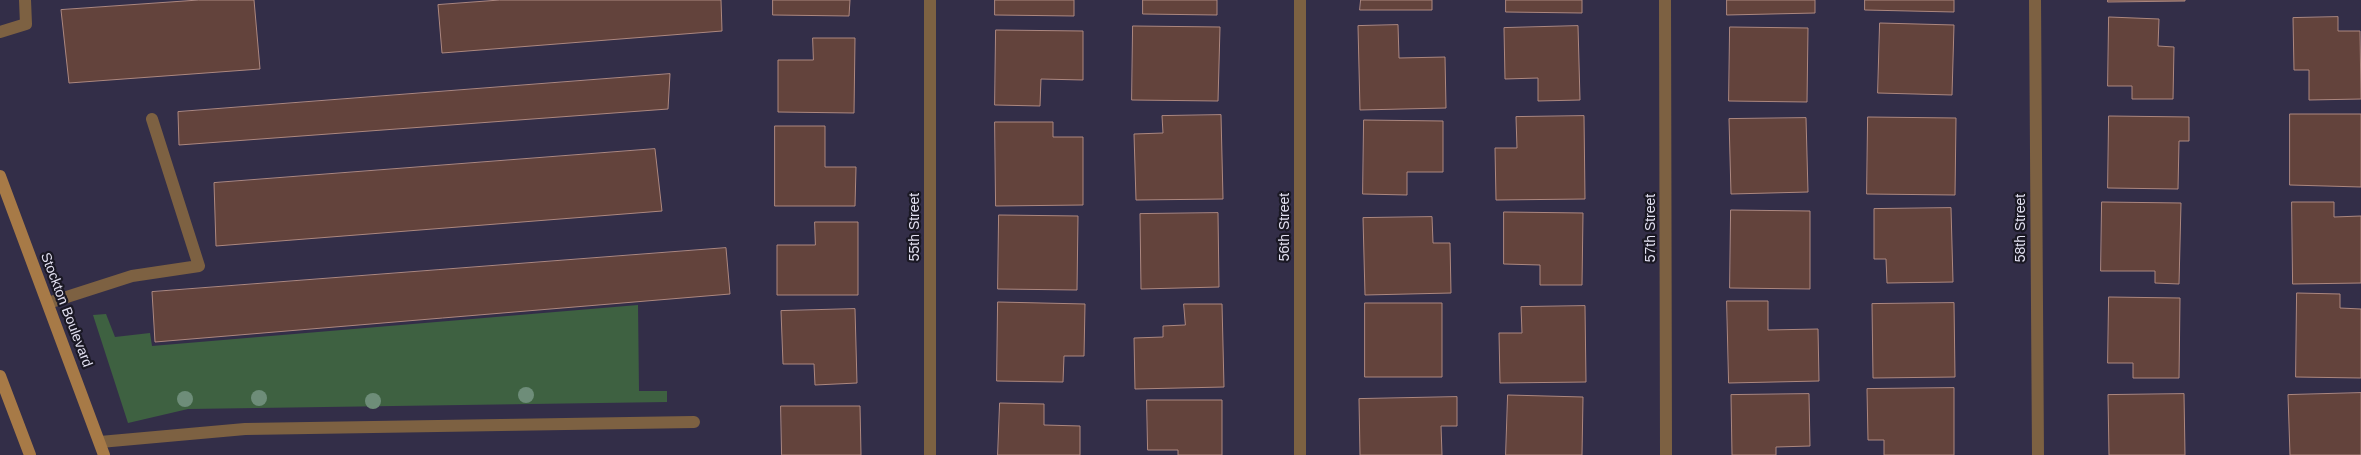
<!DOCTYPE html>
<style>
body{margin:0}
canvas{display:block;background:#332e48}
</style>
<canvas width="2361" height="455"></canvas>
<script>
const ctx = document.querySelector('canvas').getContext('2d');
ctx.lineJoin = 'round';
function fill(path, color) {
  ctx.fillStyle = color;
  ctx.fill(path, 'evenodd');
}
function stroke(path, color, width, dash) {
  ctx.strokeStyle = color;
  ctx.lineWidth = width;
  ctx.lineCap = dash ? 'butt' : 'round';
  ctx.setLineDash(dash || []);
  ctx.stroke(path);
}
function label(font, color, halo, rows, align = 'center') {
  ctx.font = font + ' Arial,sans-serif';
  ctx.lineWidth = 4.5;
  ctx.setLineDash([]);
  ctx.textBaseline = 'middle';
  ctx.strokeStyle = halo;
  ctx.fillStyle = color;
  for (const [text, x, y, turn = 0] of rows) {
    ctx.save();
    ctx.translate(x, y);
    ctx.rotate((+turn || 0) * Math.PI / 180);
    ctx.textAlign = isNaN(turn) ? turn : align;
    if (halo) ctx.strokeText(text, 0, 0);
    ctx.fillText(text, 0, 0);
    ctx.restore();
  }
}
fill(new Path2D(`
 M638,305L639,391H667V402L188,409L128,423L93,315L106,314L115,337L150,333L152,346Z`), '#3e6141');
const building = new Path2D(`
 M199,0H254L260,69L69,83L61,10Z
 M500,0H721L722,31L442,53L438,5Z
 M773,0H850L849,16L773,15Z
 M995,0H1074V16L995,15Z
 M1143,0H1217V15L1143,14Z
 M1361,0H1432V10H1360Z
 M1506,0H1582V13L1506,12Z
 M1727,0H1815V13L1727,15Z
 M1865,0H1954V12L1865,10Z
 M2108,0H2185V1L2108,2Z
 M2109,17L2159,19L2158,46L2174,47L2173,99H2132V86H2108Z
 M2338,17V31H2360L2361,99L2309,100V70H2294L2293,18Z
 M1880,23L1954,25L1952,95L1878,93Z
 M1398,25L1399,58L1445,57L1446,108L1360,110L1358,26Z
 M1133,26L1220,27L1218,101L1132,100Z
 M1578,26L1580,100L1538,101V78L1505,79L1504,28Z
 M1730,27L1808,28L1807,102L1729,101Z
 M996,30L1083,31V80L1041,79L1040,106L995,105Z
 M813,38H855L854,113L778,112V60H813Z
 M670,74L668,109L179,145L178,112Z
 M2290,114H2361V187L2290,185Z
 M1221,115L1223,199L1136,200L1134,134L1163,133L1162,116Z
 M1584,116L1585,199L1496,200L1495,148H1517L1516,117Z
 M2109,116L2189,117V141H2179L2178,189L2108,188Z
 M1868,117L1956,118L1955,195L1867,194Z
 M1806,118L1808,192L1731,194L1729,119Z
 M1364,120L1443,121V172H1407V195L1363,194Z
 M995,122H1053V137H1083V205L996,206Z
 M775,126H825V167H856L855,206H775Z
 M655,149L662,211L216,246L214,183Z
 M2102,202L2181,203L2179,284L2155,283V271H2101Z
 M2292,202H2334V217L2361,216V283L2293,284Z
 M1951,208L1953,282L1887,283L1886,259H1874V209Z
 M1731,210L1810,211V289L1730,288Z
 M1504,212L1583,213L1582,285H1540V265L1504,264Z
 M1218,213L1219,287L1141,289L1140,214Z
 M999,215L1078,216L1077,290L998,289Z
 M1432,217L1433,243H1450L1451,293L1365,295L1363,218Z
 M815,222H858V295H777V245H815Z
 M726,248L730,294L155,342L152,292Z
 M2297,293L2340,294V308L2361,309V378L2296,377Z
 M2109,297L2180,298L2179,378H2133V363H2108Z
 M1727,301H1768V330L1818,329L1819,381L1729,383Z
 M998,302L1085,304L1084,356H1064L1063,382L997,381Z
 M1365,303H1442V377H1365Z
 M1954,303L1955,377L1873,378L1872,304Z
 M1184,304H1222L1224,387L1135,389L1134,338L1163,337V326L1185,325Z
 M1585,306L1586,382L1500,383L1499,333H1522L1521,307Z
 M855,309L857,383L815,385L814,364H783L781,311Z
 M1954,388V455H1884V440H1868L1867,389Z
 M2361,393V455H2290L2288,395Z
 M1809,394L1810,446L1776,447V455H1732L1731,395Z
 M2184,394L2185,455H2109L2108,395Z
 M1508,395L1583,397L1582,455H1506Z
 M1457,397V426H1441L1442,455H1360L1359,399Z
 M1147,400H1222V455H1178V450H1148Z
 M1000,403L1044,404V425L1080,426V455H998Z
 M781,406H860L861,455H782Z`);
fill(building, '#63433c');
stroke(building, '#ac877f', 1);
stroke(new Path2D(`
 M0,32L26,24L25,0
 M48,303L132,276L199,266L152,119
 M100,442L245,429L694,422`), '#7d6142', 12);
stroke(new Path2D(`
 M1665,0L1666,455
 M2035,0L2038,455
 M930,455V0
 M1300,455V0`), '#7d6142', 12);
stroke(new Path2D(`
 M0,176L104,455
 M0,376L30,455`), '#a77a47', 12);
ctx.fillStyle = '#6e8d79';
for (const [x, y] of [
 [526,395],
 [259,398],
 [185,399],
 [373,401]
]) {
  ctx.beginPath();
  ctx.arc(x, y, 8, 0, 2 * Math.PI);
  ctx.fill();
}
label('14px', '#e2e0f1', '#1a1824', [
 ["55th Street",915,227,-90],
 ["56th Street",1285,227,-90],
 ["57th Street",1651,228,-90],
 ["58th Street",2021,228,-90],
 ["Stockton Boulevard",66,310,69]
]);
</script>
